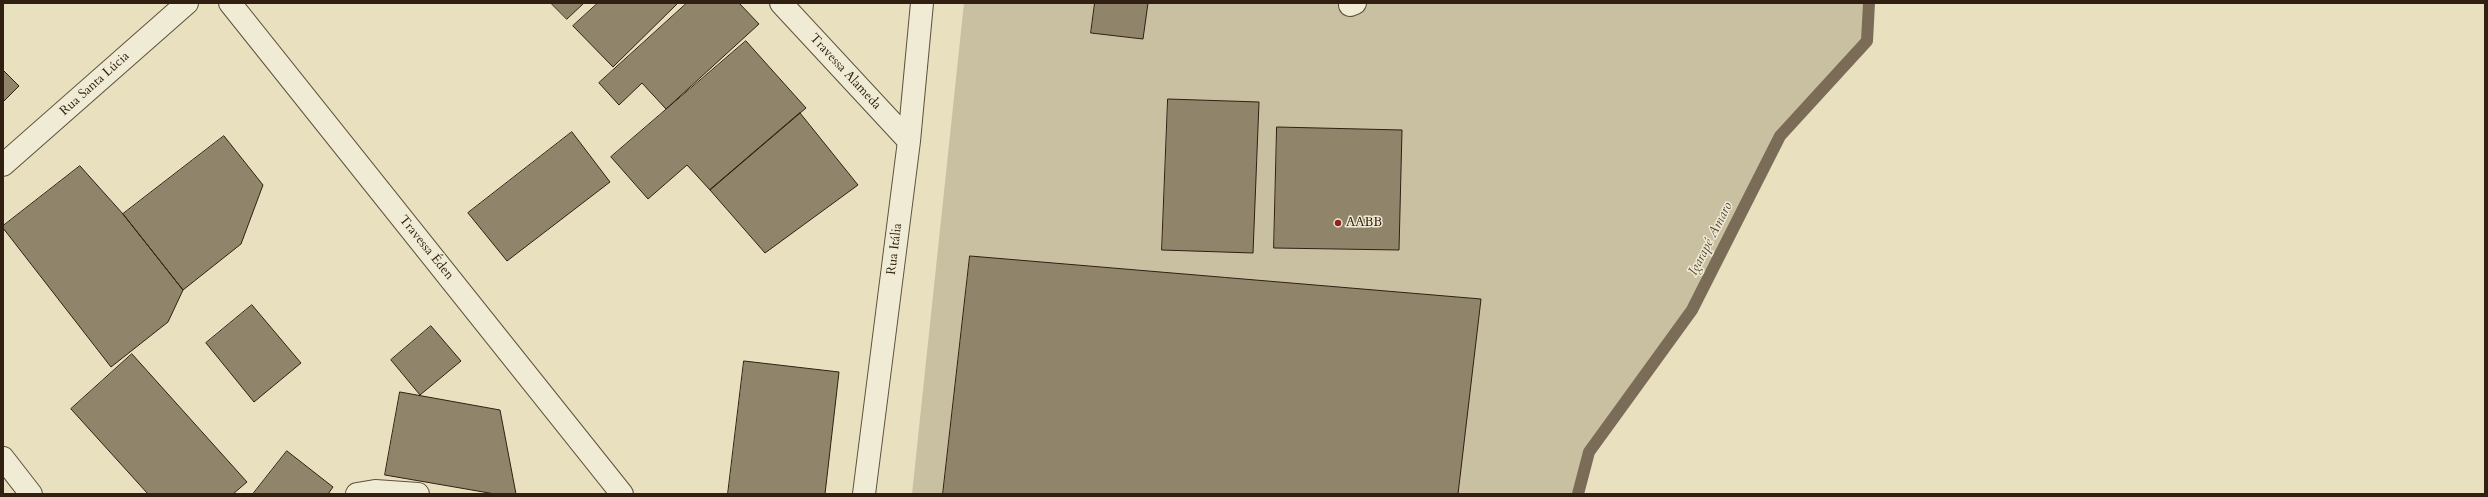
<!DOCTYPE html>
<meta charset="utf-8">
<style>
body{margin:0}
#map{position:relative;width:2488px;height:497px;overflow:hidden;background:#e8e0bf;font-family:Cardo,serif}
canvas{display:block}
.frame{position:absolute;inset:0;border:4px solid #312011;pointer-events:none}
</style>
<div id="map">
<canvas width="2488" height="497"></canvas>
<div class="frame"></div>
</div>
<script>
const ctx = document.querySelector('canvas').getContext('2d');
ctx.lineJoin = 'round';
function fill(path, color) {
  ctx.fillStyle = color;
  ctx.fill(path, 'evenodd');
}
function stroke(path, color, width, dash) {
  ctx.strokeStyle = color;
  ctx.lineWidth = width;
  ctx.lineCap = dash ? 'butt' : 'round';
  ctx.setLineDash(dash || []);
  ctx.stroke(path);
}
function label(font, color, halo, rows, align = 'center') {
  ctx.font = font + ' Cardo,serif';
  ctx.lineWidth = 3;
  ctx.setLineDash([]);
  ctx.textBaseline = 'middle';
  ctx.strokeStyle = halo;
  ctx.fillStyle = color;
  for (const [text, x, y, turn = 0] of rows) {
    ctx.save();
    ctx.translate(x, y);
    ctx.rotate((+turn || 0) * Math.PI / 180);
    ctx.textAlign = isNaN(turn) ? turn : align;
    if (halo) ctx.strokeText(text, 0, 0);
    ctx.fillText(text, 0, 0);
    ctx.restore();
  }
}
fill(new Path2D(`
 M964,3H1869L1867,41L1780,136L1692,310L1589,452L1578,494H912Z`), '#c9bfa1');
stroke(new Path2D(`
 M1578,494L1589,452L1692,310L1780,136L1867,41L1869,3`), '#7a6c56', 12);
const building = new Path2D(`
 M551,3H584L567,19Z
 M598,3H678L613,67L573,26Z
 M687,3H739L759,24L666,109L642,83L619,105L599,83Z
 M1095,3H1148L1143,39L1091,33Z
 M746,41L806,108L710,190L687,165L648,199L611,157Z
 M3,70L19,86L3,102Z
 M1168,99L1259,102L1253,253L1162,250Z
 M800,113L858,185L765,253L710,190Z
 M1277,127L1402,130L1399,250L1274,248Z
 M572,132L610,182L507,261L468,213Z
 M224,136L263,185L241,244L183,290L123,214Z
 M80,166L123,214L183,290L168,322L111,367L3,228V226Z
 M970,256L1481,299L1458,494H943Z
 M252,305L301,363L254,402L206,343Z
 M431,326L461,361L420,395L391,360Z
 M132,354L247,482L233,494H148L71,409Z
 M744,361L839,372L825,494H728Z
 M400,392L500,410L516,494H495L385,475Z
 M287,451L333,487L328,494H253Z`);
fill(building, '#90846b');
stroke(building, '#312011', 1);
const minor = new Path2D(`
 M230,3L622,494
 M781,3L909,141
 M1350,5L1355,3
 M3,165L187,3
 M3,458L31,494
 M357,494L375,491L418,494
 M864,494L909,141L922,3`);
stroke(minor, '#5f503c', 24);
stroke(minor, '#f0ebd5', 22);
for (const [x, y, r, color] of [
 [1338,223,4,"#8f2418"]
]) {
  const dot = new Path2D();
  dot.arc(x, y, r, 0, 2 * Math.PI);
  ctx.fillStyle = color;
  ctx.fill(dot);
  stroke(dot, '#f0ebd5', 1.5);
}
label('13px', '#312011', '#f0ebd5', [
 ["Travessa Alameda",845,72,47],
 ["Rua Santa Lúcia",95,84,-42],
 ["Travessa Éden",426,248,51],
 ["Rua Itália",895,249,-83]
]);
label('13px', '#312011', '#f0ebd5', [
 ["AABB",1346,223]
], 'left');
label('italic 14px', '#5b4c39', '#f0ebd5', [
 ["Igarapé Amaro",1711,239,-63]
]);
</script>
